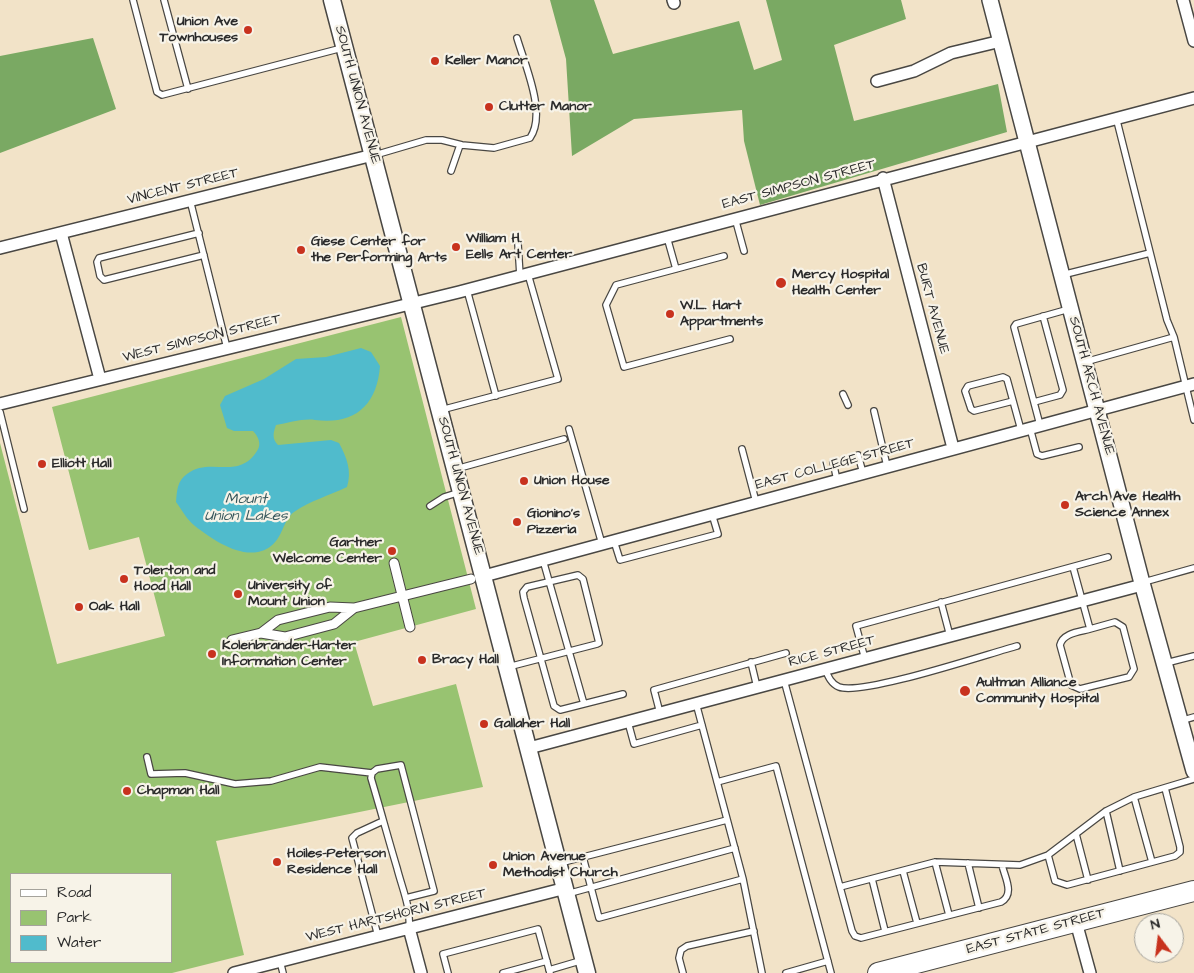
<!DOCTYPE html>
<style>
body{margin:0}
#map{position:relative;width:1194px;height:973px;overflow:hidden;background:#f2e3c8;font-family:"Architects Daughter",sans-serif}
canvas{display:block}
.legend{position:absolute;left:10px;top:873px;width:162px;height:90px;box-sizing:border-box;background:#f7f3e8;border:1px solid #a5a39c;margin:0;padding:6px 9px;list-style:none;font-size:15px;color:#2b2b2b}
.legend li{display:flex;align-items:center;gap:10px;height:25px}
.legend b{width:25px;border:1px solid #a5a39c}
.north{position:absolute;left:1134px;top:913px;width:50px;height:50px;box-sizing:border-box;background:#f7f3e8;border:1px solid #a5a39c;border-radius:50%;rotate:345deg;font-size:14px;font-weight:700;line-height:20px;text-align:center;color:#2b2b2b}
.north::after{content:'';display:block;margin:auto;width:18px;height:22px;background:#c8321e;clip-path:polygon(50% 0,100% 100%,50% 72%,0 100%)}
</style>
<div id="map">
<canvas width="1194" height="973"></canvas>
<ul class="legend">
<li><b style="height:6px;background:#fff"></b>Road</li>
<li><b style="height:14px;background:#98c371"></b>Park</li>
<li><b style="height:14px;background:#50bbcc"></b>Water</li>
</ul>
<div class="north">N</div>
</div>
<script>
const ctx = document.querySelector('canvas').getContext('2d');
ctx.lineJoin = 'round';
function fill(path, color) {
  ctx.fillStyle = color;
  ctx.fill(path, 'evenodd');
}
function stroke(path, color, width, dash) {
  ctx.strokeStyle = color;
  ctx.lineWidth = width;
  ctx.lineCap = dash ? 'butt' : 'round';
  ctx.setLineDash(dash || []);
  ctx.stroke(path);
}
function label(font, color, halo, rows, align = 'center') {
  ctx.font = font + ' "Architects Daughter",sans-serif';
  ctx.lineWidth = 4.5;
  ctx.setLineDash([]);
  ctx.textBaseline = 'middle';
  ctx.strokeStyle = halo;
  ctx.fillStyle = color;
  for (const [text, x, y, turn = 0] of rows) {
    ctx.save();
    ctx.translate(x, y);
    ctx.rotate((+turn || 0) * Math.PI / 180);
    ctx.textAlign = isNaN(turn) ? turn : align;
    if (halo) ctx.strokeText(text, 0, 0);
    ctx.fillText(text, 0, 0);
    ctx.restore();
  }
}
fill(new Path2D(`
 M401,317L476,609L354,642L373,706L456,684L483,787L216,841L244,955L172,973H0V443L57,664L165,636L139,537L89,550L52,407ZM11,874H171V962H11Z`), '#98c371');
fill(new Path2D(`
 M550,0H594L613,54L739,21L754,70L782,60L766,0H901L906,19L834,45L854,121L998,84L1007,132L760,205L744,141L742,110L634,119L572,156L566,59Z
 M93,38L116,109L0,153V56Z`), '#7aa963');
fill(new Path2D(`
 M361,348L371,352L380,366C377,406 354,425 315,420C304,418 288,423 276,425C273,433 272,439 278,445L331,440L339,443C347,458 352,471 347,487C330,495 310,501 294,512C283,520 283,537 271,546C248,564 214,541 195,526C187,520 182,510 176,502C177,491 177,481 187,474C210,456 238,481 257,451C262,444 258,436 253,431H234L227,428L220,405L225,396L264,379L296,359L326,357Z`), '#50bbcc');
const service = new Path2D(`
 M133,0L157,92L162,95L342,48
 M164,0L188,89
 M1116,117L1167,320L1174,337
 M375,155L426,140H442L462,145L494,148L530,138C547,114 525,65 517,38
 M451,171L460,145
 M190,200L227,348
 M735,218L744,251
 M199,233L99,258L97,262L100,276L104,280L204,255
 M667,237L676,269L724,256
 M518,244L520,276
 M676,269L616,285L606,305L624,367L730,339
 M1062,275L1150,253
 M467,290L496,396
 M1085,362L1174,337L1194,420
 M843,394L848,405
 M1013,401L974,411L971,409L965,391L968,386L1003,377L1007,379L1021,430
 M1034,402L1060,395L1063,390L1043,316
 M441,410L558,379L528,274
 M874,411L887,466
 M0,412L24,509
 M1040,425L1014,327L1016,324L1069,309
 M1030,428L1037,454L1042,456L1079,447
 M569,429L602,544
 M742,449L756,502
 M858,455L863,473
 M833,462L837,480
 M456,469L564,439
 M430,506L444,497L460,492
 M614,541L620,560L718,534L712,514
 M543,560L584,704
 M1073,567L1090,629C1079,632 1063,633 1060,645L1071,685L1080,689L1129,677L1134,669L1123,627L1115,622L1090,629
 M1144,582L1194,568
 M941,602L950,636
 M865,659L856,626L1108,557
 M751,662L757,687
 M1166,663L1194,656
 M508,667C538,659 567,652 597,644L599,643L583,579L578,575L527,587L523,592L524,598L554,706L560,710L623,694
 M825,669C828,676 831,684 839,687C862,696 987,654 1017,646
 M784,680L840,887
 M696,703L743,879L762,973
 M660,713L654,690L786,653
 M1180,721L1194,717
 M628,722L634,744L702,725
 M147,757L151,774L185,773L235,784L271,781L320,767L372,773
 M717,782L776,766L831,973
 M1165,788L1180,847V852L1175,856L1067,885L1055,881L1048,855L1106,811L1134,797L1194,779
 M1134,797L1152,862
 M1106,811L1120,871
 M1076,834L1088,880
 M583,857L599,918L743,879
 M935,862L949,915
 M560,863L727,820
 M968,863L979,908
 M1002,865C1005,878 1015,894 1001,902L861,938L855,936L852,931L840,887L935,862L1020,865L1048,855
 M903,871L917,923
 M872,879L885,931
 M567,894L735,848
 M406,898L434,891L401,765L377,769L372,773L371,778C380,808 388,838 397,868C402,888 411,907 409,928
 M378,936L352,838L357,833L383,821
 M280,961L283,973
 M549,970L583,960
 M448,973L443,954L538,929L550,973
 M503,973L547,961
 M683,973L679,958L681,950L687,946L754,931
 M786,973L828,961`);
const pedestrian = new Path2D(`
 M394,563L410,627
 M261,633L285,637L334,624L354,608
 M232,640L261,633L278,620L330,607L354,608L471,579`);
const minor = new Path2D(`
 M673,0L674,3
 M1183,0L1194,41
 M877,81L914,71L951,53L1001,41
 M883,178L953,448
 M61,233L100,379
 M0,248L373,155
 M0,404L459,292L1194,98
 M484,576L1194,384
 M529,748L1142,585
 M1076,922L1090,973
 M409,928L421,973
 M234,973L566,888`);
const tertiary = new Path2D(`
 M990,0L1142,583L1194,771`);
const secondary = new Path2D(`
 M332,0L587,973`);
const trunk = new Path2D(`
 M878,973L1194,891`);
stroke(service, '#494743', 8);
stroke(pedestrian, '#494743', 11);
stroke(minor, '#494743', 14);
stroke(tertiary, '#494743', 18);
stroke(secondary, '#494743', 19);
stroke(trunk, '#494743', 22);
stroke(service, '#fff', 5.5);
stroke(pedestrian, '#fff', 9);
stroke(minor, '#fff', 11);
stroke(tertiary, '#fff', 15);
stroke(secondary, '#fff', 16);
stroke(trunk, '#fff', 20);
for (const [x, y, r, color] of [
 [248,30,5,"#c8321e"],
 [435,61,5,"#c8321e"],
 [489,107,5,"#c8321e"],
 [456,247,5,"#c8321e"],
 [301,250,5,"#c8321e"],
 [781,283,6,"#c8321e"],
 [670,314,5,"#c8321e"],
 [42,464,5,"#c8321e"],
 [524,481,5,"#c8321e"],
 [1065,505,5,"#c8321e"],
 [517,522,5,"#c8321e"],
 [392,551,5,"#c8321e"],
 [124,579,5,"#c8321e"],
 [238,594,5,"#c8321e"],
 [79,607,5,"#c8321e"],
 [212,654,5,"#c8321e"],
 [422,660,5,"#c8321e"],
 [965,691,6,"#c8321e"],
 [484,724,5,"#c8321e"],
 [127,791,5,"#c8321e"],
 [277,862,5,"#c8321e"],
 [493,865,5,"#c8321e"]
]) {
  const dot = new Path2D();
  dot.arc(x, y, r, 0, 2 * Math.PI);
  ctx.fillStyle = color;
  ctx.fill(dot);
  stroke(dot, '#f7f3e8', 2);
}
label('bold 14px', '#2b2b2b', '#f7f3e8', [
 ["Union Ave",238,22,"right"],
 ["Townhouses",238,38,"right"],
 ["Keller Manor",445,61],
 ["Clutter Manor",499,107],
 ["William H.",466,239],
 ["Eells Art Center",466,255],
 ["Giese Center for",311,242],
 ["the Performing Arts",311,258],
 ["Mercy Hospital",792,275],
 ["Health Center",792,291],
 ["W.L. Hart",680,306],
 ["Appartments",680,322],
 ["Elliott Hall",52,464],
 ["Union House",534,481],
 ["Arch Ave Health",1075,497],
 ["Science Annex",1075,513],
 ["Gionino's",527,514],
 ["Pizzeria",527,530],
 ["Gartner",382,543,"right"],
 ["Welcome Center",382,559,"right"],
 ["Tolerton and",134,571],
 ["Hood Hall",134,587],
 ["University of",248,586],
 ["Mount Union",248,602],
 ["Oak Hall",89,607],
 ["Kolenbrander-Harter",222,646],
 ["Information Center",222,662],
 ["Bracy Hall",432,660],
 ["Aultman Alliance",976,683],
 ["Community Hospital",976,699],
 ["Gallaher Hall",494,724],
 ["Chapman Hall",137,791],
 ["Hoiles-Peterson",287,854],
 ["Residence Hall",287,870],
 ["Union Avenue",503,857],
 ["Methodist Church",503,873]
], 'left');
label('14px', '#2b2b2b', '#f7f3e8', [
 ["SOUTH UNION AVENUE",357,95,75],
 ["EAST SIMPSON STREET",799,185,-15],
 ["VINCENT STREET",183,187,-14],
 ["BURT AVENUE",932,309,75],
 ["WEST SIMPSON STREET",202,339,-14],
 ["SOUTH ARCH AVENUE",1091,386,75],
 ["EAST COLLEGE STREET",835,465,-15],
 ["SOUTH UNION AVENUE",460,486,75],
 ["RICE STREET",832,652,-15],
 ["WEST HARTSHORN STREET",396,916,-14],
 ["EAST STATE STREET",1036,932,-15]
]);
label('italic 15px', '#36565b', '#f7f3e8', [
 ["Mount",246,500],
 ["Union Lakes",246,517]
]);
</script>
